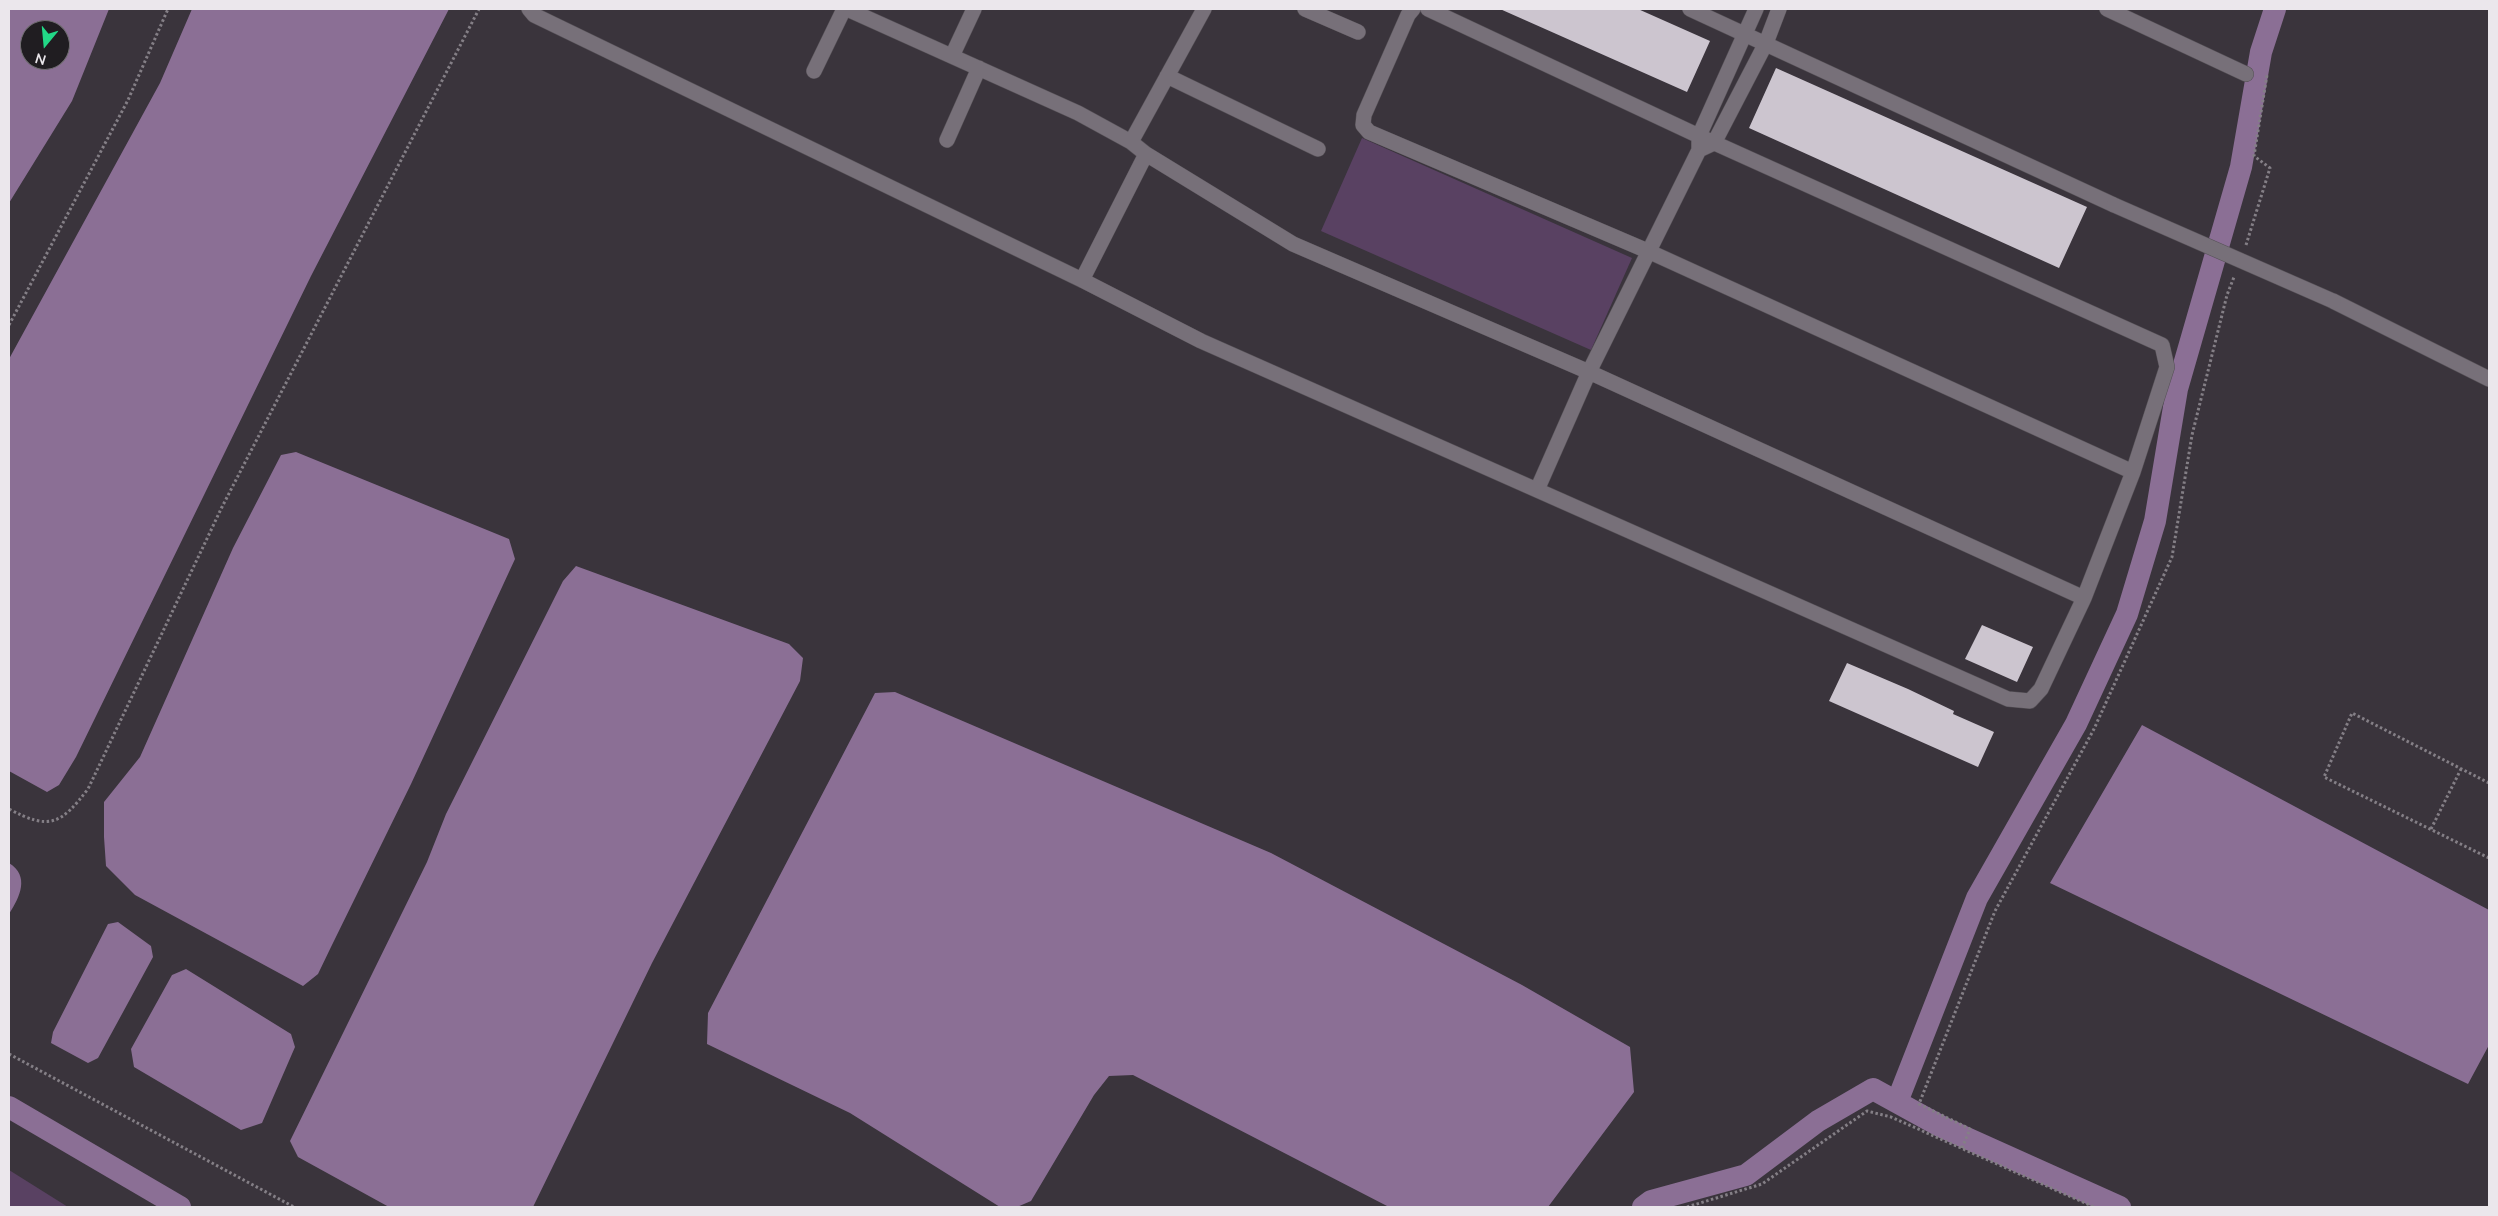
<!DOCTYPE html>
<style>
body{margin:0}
#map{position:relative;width:2498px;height:1216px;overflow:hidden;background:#3a343c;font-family:"Nunito Sans",sans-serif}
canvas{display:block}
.frame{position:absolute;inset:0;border:10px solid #ebe7ec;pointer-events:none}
.north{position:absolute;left:20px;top:20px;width:50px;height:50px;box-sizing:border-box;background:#201d21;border:1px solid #716e72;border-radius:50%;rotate:197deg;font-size:14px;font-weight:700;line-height:20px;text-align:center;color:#ebe7ec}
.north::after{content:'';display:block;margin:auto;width:18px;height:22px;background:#22d887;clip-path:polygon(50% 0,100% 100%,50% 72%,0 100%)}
</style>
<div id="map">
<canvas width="2498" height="1216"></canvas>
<div class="frame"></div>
<div class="north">N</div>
</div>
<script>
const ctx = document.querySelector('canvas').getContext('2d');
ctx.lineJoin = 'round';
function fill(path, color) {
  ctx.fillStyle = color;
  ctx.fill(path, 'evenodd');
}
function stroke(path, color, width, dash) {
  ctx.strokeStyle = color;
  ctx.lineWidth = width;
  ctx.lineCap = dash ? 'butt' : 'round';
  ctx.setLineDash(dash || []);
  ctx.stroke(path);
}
fill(new Path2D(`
 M1362,138L1632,258L1591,350L1321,231Z
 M9,1170L68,1207H9Z`), '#594162');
fill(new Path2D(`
 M9,9H109L72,101L9,203ZM30,30H60V60H30Z
 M192,9H449L311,276L76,757L59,785L47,792L9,771V359L160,83Z
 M296,452L509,539L515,559L411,784L331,947L318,974L303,986L135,895L106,866L104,837V802L140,757L233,548L281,455Z
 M576,566L789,644L803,658L800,681L652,963L533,1207H389L298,1157L290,1141L427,862L446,814L563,581Z
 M895,692L1271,853L1522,985L1630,1047L1634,1092L1548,1207H1389L1133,1075L1109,1076L1094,1095L1031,1201L1017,1207H1000L850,1113L707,1044L708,1013L875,693Z
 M2142,725L2489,910V1045L2468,1084L2050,883Z
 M9,863C30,876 20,897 9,914Z
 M118,922L151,946L153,957L98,1058L88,1063L51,1043L53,1032L108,924Z
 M186,969L291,1034L295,1047L262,1123L241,1130L134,1067L131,1049L172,975Z`), '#8b6f95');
stroke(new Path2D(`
 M1897,1102L1977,898L2076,724L2127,614L2155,521L2177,389L2241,167L2261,52L2275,9
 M9,1107L180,1207
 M1643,1207L1651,1201L1746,1175L1818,1121L1873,1089L1942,1127L2120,1207`), '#8b6f95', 22);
fill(new Path2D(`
 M1500,9H1638L1710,41L1687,92Z
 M1776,68L2087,207L2059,268L1749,128Z
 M1982,625L2033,647L2017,682L1965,659Z
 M1847,663L1908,689L1954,711L1953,714L1994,732L1978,767L1829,701Z`), '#ccc5cf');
const minor = new Path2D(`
 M529,9L534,15L1082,280L1201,341L2008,699L2030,701L2041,689L2084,598L2133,472L2167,367L2162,345L1699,136L1428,9
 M847,9L1078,113L1131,142L1146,154L1293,244L1589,372L2084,598
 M1305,9L1358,32
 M1413,9L1408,15L1364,115L1363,125L1369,132L1650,252L2133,472
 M1690,9L2114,205
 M1756,9L1699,136V150L1714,143L1766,43L1779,9
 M2107,9L2246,74
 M952,56L974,9
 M814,71L844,9
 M1167,76L1318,149
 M947,140L979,68
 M1131,142L1204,9
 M1082,280L1146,154
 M2333,301L2489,379
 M1537,490L1589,372L1699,150`);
stroke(minor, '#565157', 16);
stroke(new Path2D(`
 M2246,245L2270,168L2254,156L2267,75
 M9,325L128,100L168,9
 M2489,783L2352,713L2324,777L2489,858
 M9,809C50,831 61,824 88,789L222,507L479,9
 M2431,829L2461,769
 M9,1054L294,1207
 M1962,1148L1970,1129L1919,1104L1995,911L2094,729L2172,557L2192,435L2227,295L2234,277
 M1687,1207L1762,1184L1867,1111L1891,1117L2094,1207`), '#847f86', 3, [2.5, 2.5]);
stroke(minor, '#777079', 15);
const minorBridge = new Path2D(`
 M2114,205L2333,301`);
stroke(minorBridge, '#565157', 16, []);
stroke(minorBridge, '#777079', 15);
</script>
